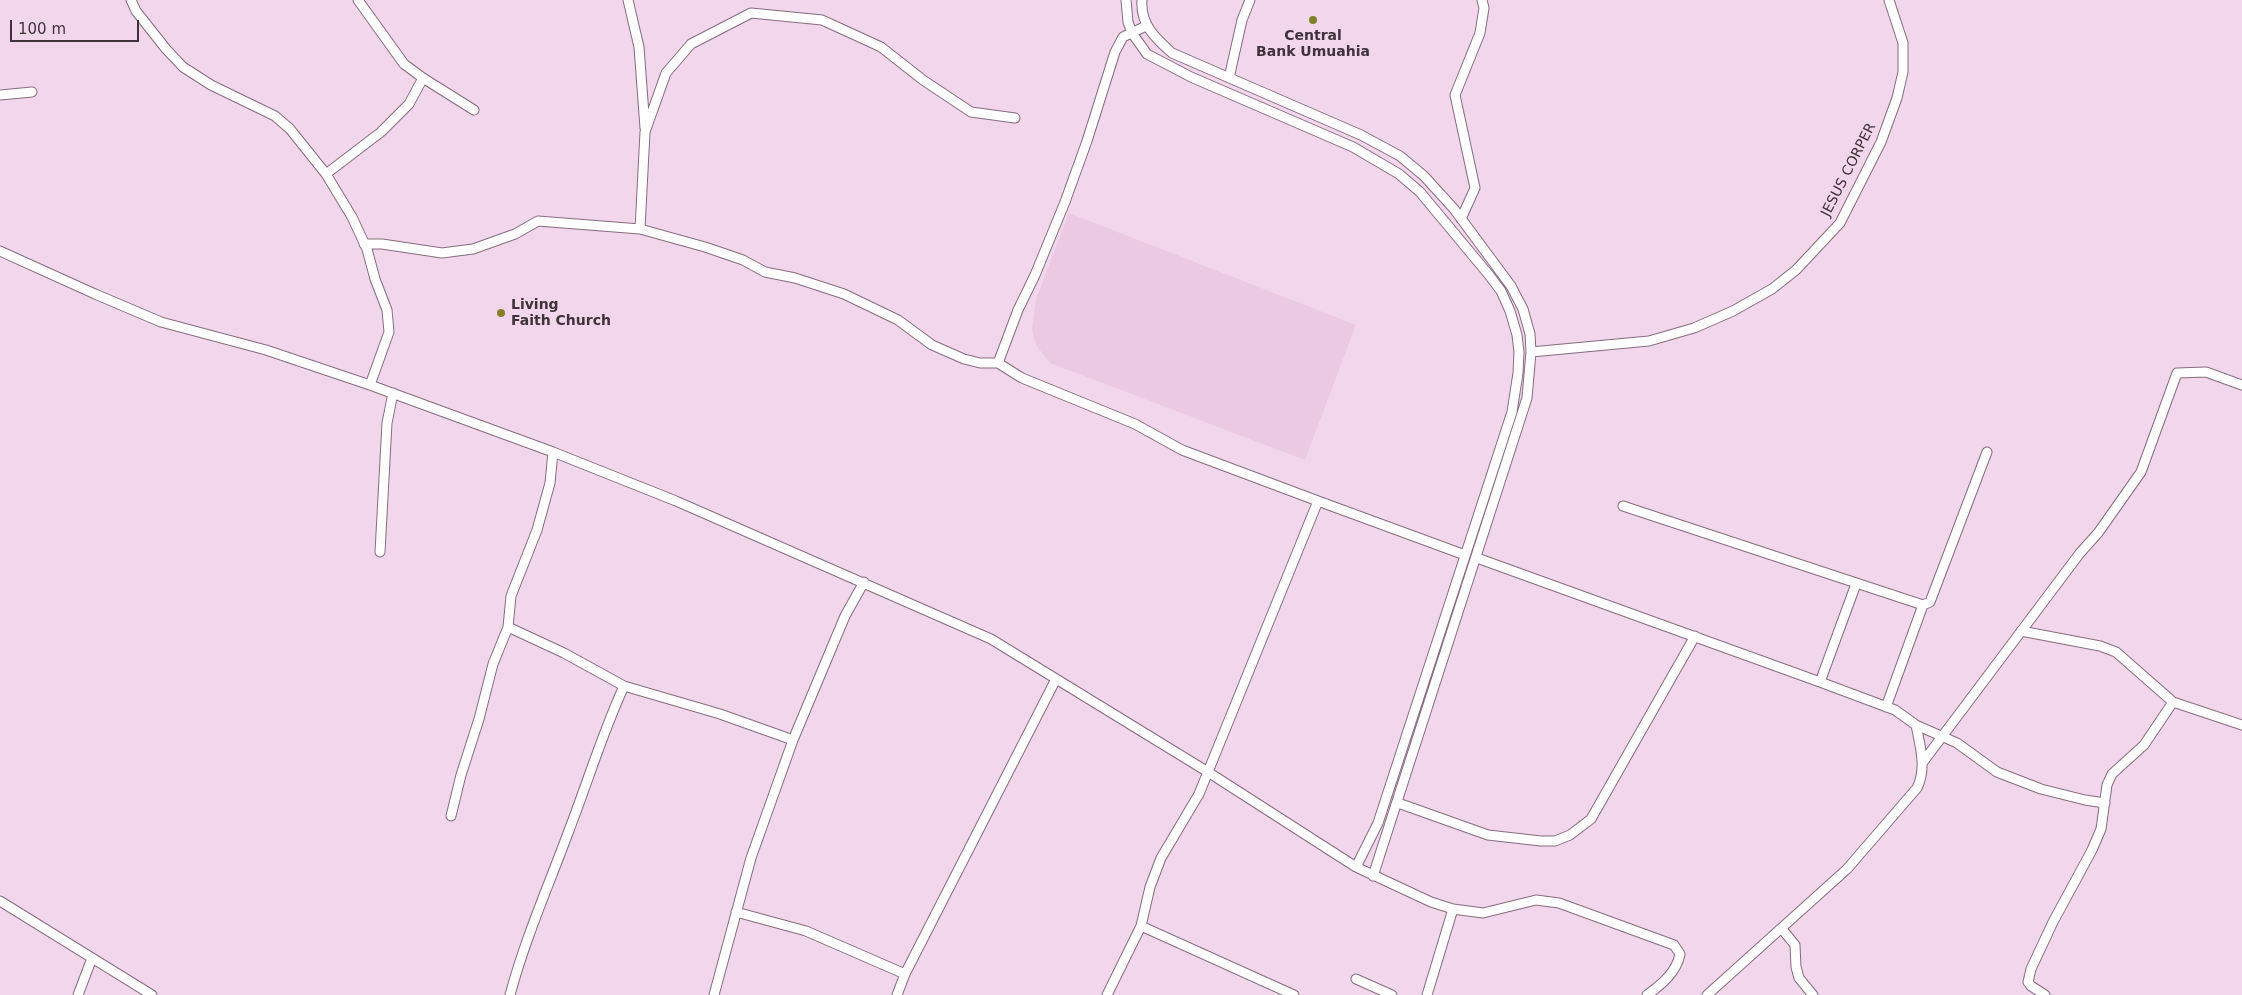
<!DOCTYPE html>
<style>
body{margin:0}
#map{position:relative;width:2242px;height:995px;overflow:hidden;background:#f2d6eb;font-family:"DejaVu Sans",sans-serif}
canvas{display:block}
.scale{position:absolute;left:10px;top:20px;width:129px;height:22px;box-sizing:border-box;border:2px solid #3e333b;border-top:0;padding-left:6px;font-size:15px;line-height:18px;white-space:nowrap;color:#3e333b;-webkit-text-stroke:4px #f2d6eb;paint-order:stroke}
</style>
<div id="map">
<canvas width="2242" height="995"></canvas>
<div class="scale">100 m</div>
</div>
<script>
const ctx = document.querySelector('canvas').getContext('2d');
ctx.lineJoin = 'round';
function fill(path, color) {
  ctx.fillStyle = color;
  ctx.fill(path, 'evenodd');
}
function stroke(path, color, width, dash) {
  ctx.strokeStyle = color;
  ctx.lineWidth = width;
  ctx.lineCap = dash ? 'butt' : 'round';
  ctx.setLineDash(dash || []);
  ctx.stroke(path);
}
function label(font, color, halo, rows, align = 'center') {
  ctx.font = font + ' "DejaVu Sans",sans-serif';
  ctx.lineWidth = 5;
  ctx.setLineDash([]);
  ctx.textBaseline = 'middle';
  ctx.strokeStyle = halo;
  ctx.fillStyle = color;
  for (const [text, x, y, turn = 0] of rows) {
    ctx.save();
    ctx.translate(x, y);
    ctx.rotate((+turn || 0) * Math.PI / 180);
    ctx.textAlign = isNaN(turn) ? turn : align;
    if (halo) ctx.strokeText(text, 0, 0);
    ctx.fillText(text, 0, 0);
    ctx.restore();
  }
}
fill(new Path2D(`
 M1069,213L1356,325L1305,460L1050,363L1036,345L1032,330L1036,299Z`), '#ebc9e2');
const minor = new Path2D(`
 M131,0L136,11L166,49L183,67L211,85L275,116L290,129L326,174L352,217L367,249L375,279L387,310L389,332L370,385
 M358,0L404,64L423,78L474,110
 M628,0L639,47L645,128
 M1126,0L1128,22L1132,33L1147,54L1191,77L1353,147L1399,174L1420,192L1489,275L1501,291L1510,311L1517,335L1519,352L1518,373L1512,412L1378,823L1356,867
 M1142,0C1140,24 1155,38 1172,53L1361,135L1400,156L1424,176L1454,209L1511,286L1523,309L1530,334L1531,352L1527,398L1373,876
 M1229,78L1242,20L1250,0
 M0,95L32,92
 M1015,118L971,112L923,80L881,47L822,20L751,13L691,44L666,73L645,132L640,229L705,247L743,260L765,272L795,278L844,294L898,320L932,345L964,359L980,363H998L1022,378L1135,424L1182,450L1318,501
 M326,174L381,132L409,104L423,78
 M1461,219L1475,188L1455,95L1480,33L1484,8L1482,0
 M364,244H382L442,253L473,249L515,234L538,221L640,229
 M0,251L95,294L161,322L266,350L370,385L553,452L676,501L991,639L1208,772L1356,867L1431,902L1453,909L1483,913L1536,900L1559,903L1674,945L1680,954C1677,972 1661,985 1647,995
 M1531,352L1649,341L1694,328L1733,311L1772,289L1796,270L1840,223L1881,142L1897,98L1903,72V43L1889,0
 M998,363L1018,310L1035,275L1065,202L1087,141L1115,52L1123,37L1146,26
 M1623,506L1923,605L1930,602L1987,452
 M380,552L387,423L393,393
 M1477,558L1820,682L1895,710L1916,725C1920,746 1927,768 1917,788L1847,869L1707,995
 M508,627L564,653L624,686
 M2021,631L2100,646L2116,652L2173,702L2242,725
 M1820,682L1856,584
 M1886,707L1923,605
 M1916,725L1957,743L1997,772L2041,789L2085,800L2105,803
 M1923,762L2080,553L2098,533L2141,472L2177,373L2206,372L2242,385
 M1398,803L1488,835L1541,841H1555L1570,835L1591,819L1695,636
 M451,816L461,775L479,719L493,664L508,627L511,596L537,530L550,483L553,452
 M0,901L152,995
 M736,912L806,931L905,974L1056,679
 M1141,926L1294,995
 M1782,929L1795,945L1796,967L1799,978L1813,995
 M1356,979L1392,995
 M78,995L92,958
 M510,995C525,939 548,887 568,833C587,784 602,734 624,686L720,714L793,740
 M714,995L751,858L793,740L845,616L864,582
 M897,995L905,974
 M1107,995L1141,926L1150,887L1161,858L1199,794L1318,501L1465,555
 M1427,995L1453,909
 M2045,995L2031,986L2028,982L2031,969L2053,922L2092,850L2101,829L2107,785L2112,774L2144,745L2173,702`);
stroke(minor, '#866d7f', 11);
stroke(minor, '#fff', 9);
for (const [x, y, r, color] of [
 [1313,20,5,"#828028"],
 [501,313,5,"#828028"]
]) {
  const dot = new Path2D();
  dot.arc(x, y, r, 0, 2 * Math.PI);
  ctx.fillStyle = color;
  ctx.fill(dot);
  stroke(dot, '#f2d6eb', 2);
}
label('bold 14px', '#3e333b', '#f2d6eb', [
 ["Central",1313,36],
 ["Bank Umuahia",1313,52],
 ["Living",511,305,"left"],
 ["Faith Church",511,321,"left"]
]);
label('14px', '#3e333b', '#f2d6eb', [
 ["JESUS CORPER",1849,170,-63]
]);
</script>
